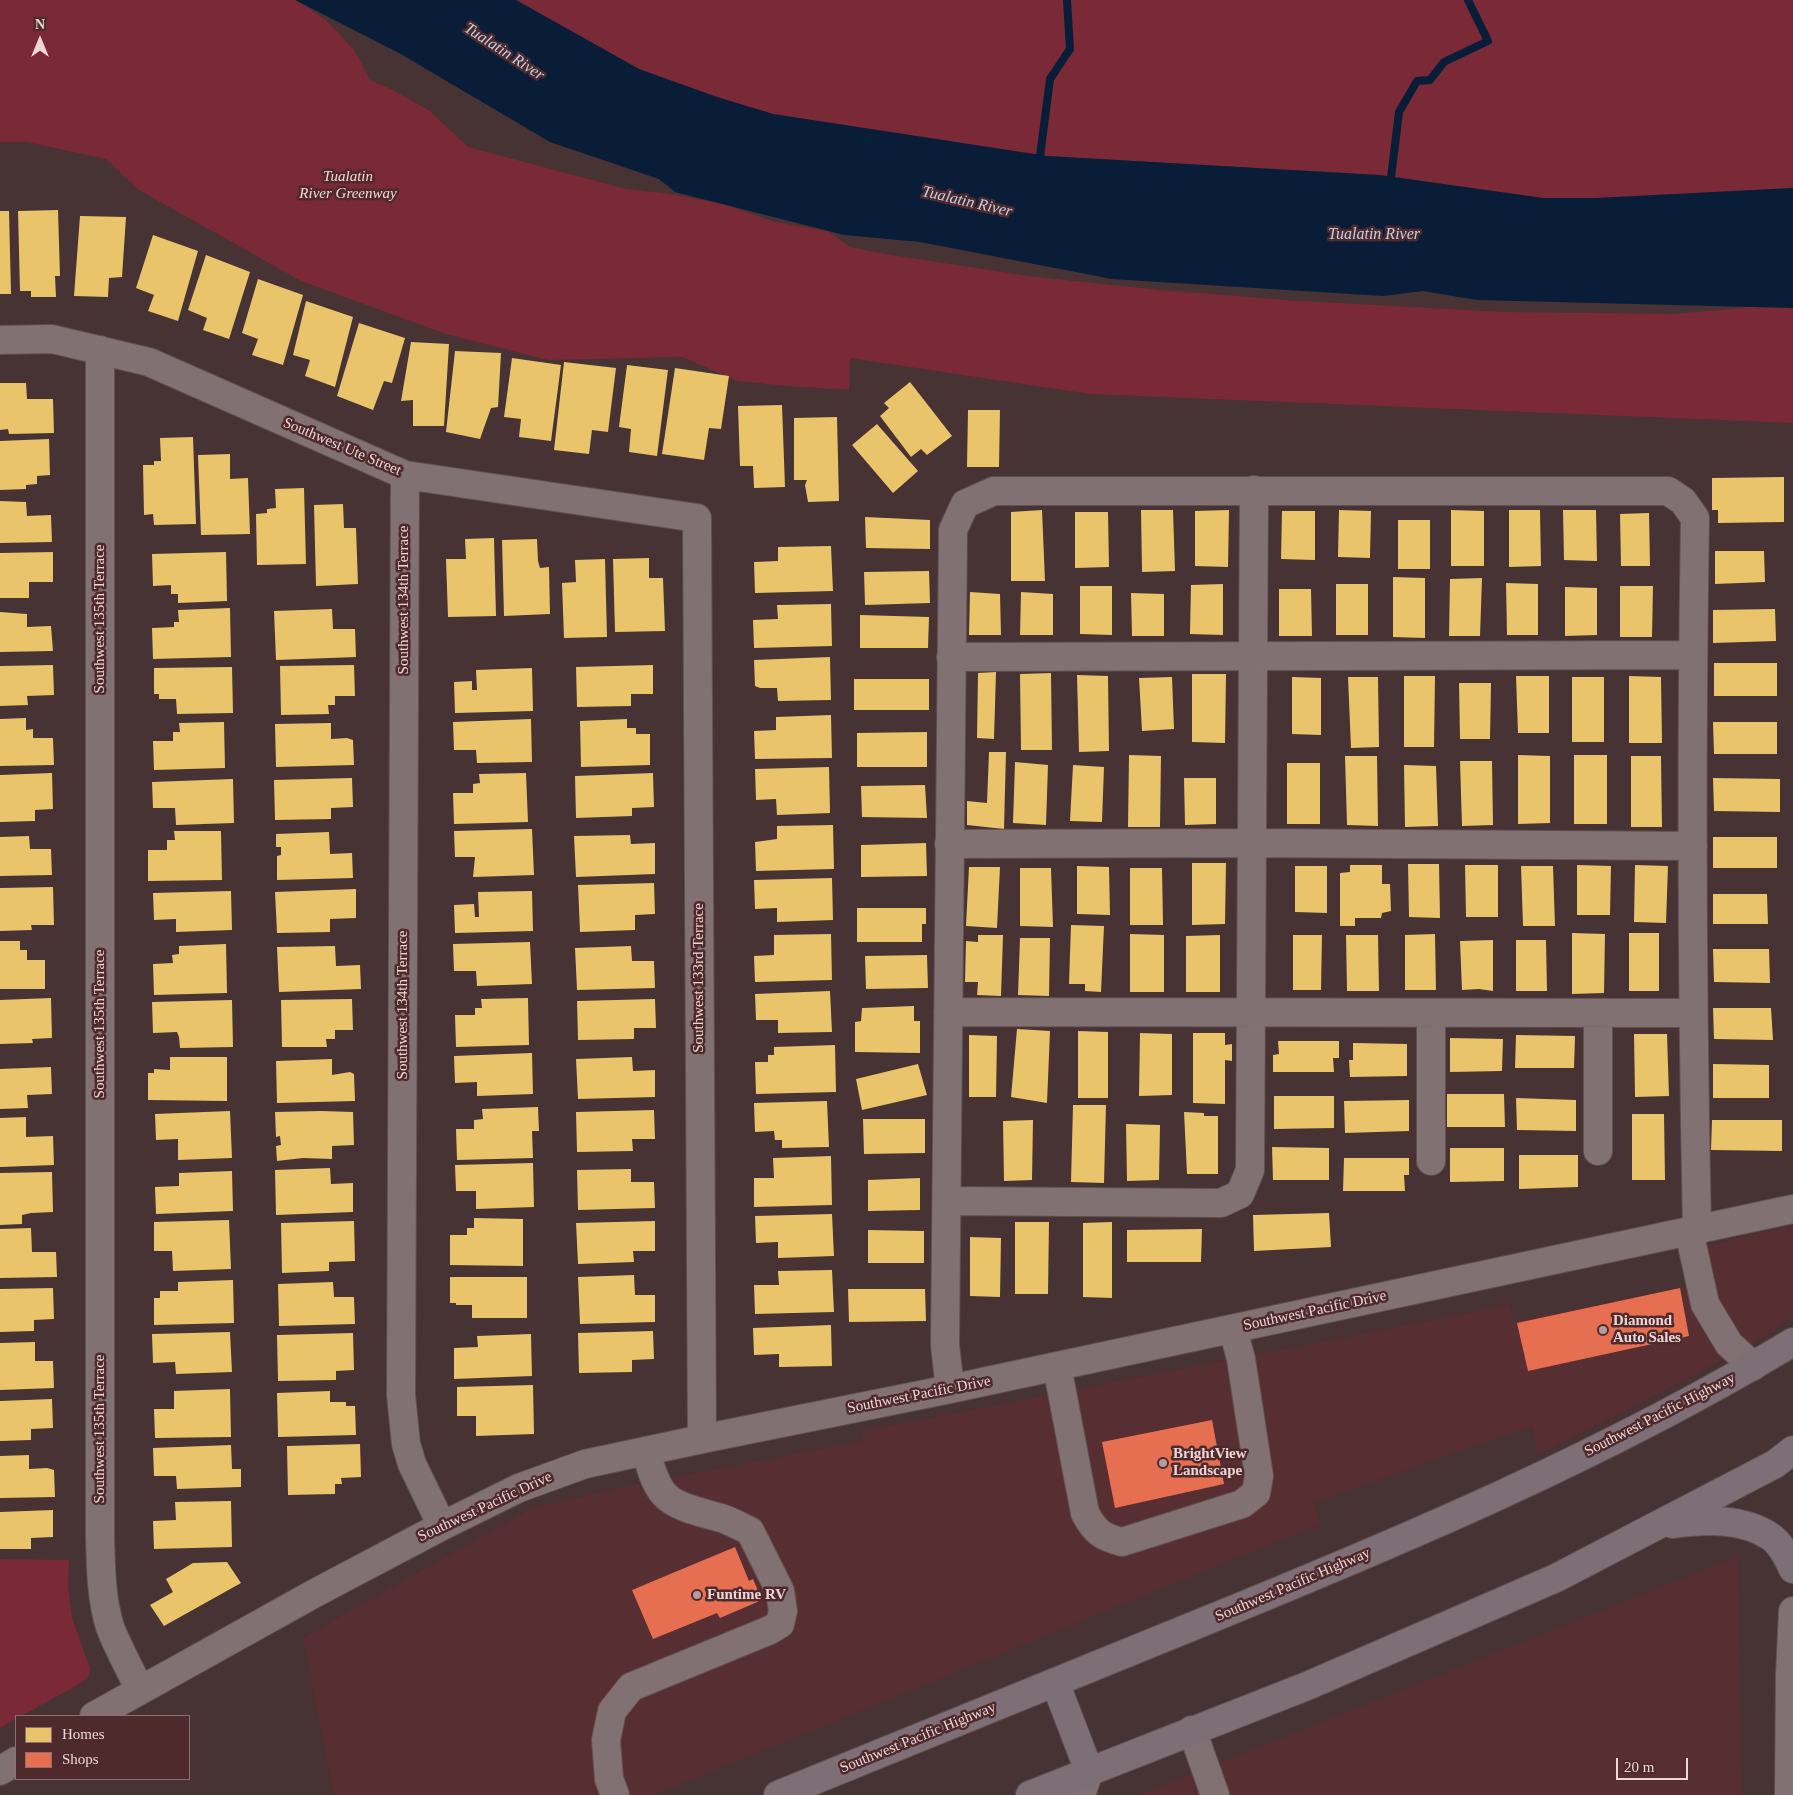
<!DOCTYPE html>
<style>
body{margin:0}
#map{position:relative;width:1793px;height:1795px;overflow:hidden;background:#473234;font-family:Georgia,serif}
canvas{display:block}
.legend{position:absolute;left:15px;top:1715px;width:175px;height:65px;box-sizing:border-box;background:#4f2a2d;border:1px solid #8f6e71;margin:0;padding:6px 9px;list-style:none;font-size:15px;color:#eed5d6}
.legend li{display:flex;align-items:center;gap:10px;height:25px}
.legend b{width:25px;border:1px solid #8f6e71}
.north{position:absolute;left:15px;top:15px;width:50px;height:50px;-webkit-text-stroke:4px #4f2a2d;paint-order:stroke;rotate:0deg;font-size:14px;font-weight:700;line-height:20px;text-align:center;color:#eed5d6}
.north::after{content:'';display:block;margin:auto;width:18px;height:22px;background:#eed5d6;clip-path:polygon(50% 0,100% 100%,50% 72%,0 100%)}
.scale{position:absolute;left:1616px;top:1758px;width:72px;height:22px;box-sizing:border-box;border:2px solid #eed5d6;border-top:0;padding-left:6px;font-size:15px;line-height:18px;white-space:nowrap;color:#eed5d6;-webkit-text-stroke:4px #4f2a2d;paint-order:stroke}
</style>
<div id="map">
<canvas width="1793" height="1795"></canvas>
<ul class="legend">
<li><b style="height:14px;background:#e9c46a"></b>Homes</li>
<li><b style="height:14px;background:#e76f51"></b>Shops</li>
</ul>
<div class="north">N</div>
<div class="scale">20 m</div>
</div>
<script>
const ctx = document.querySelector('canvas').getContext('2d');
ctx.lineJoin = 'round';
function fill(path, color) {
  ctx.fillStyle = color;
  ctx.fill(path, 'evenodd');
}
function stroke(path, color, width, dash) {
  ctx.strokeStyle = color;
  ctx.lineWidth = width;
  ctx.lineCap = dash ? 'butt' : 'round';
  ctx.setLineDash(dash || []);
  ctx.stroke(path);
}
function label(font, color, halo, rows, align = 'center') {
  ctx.font = font + ' Georgia,serif';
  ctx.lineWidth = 5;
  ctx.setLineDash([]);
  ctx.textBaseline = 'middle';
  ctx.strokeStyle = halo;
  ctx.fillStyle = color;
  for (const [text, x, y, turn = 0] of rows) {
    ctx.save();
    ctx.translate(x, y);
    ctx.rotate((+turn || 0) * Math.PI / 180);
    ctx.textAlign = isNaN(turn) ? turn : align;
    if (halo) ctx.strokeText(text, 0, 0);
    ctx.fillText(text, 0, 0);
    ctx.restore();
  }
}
fill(new Path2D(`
 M1793,1226V1317L1763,1338L1724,1359L1597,1426L1538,1455L1532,1426L1313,1503L1321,1524L654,1795H334L303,1638L532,1508L637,1484L863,1441L862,1431L1510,1305L1513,1321L1709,1282L1703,1246Z
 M1738,1556L1742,1795H1139Z`), '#572e31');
fill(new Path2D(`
 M0,0H296L326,20L355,51L370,80L393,90L430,111L468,147L626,189L671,194L723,204L775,222L828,231L850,247L885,254L1028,276L1160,290L1300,301L1506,312L1673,314L1741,308L1793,299V423L1090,394L850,358L849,390L787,386L737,381L683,357L548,360L446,334L301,281L139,190L106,159L27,142H0Z
 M516,0H1793V188L1597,198H1543L1379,175L1047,156L773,114L717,97L639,69Z
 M0,1559L69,1560L68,1586L72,1618L90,1668L89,1675L83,1682L21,1716H16V1719L0,1728Z`), '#7a2936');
fill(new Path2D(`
 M295,0H516L639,69L717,97L773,114L1047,156L1379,175L1543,198H1597L1793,188V308L1477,300L1423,291L1383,296L1112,279L920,242L844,235L675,192L659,179L550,142L399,53Z`), '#091d38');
fill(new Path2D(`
 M58,210L60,276H55L56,297H31V291H20L18,211Z
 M0,211H9L11,294H0Z
 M80,216L126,217L122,277L109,278L108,297L74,296Z
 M153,235L198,251L178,321L148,311L154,295L136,288Z
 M206,255L250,272L229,339L203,330L207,318L188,310Z
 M258,279L303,295L283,365L252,355L258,339L242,333Z
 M306,301L353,317L335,387L305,376L310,360L293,355Z
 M359,323L405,338L392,383L384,381L373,410L337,396Z
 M411,342L449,344L444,426H413V400L401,401Z
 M455,351L501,353L498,407L491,408L480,439L446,432Z
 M512,358L561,365L551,441L519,437L521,419L504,417Z
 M564,362L616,368L608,432L592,430L589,454L554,450Z
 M627,365L668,370L657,456L629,452L631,429L619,427Z
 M675,368L729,376L721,429L709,428L704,460L662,454Z
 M910,382L952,436L927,455L921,449L911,457L880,416L889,408L884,403Z
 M0,383H26L27,399H53L54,433L9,434L8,429L0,430Z
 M782,405L785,487L754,488L753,466H740L738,406Z
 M968,410H1000L999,467H967Z
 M837,417L839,501L808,502L805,485L807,480H794V418Z
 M877,424L918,471L893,493L852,445Z
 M193,437L196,524L154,525L153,514L144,515L143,465H154V461H161L160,438Z
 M49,439L50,475L37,476V484L26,485V489L0,490V441Z
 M230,454V479L248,478L250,534L201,535L198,455Z
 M1784,477V522L1718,523V510H1712V478Z
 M304,488L306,564L257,565L256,514L267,513V509L276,508L275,489Z
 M0,501L26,502L27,516L51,515L52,542L0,543Z
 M343,504L344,528H356L358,584L316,586L314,505Z
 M1042,510L1045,581H1011V512Z
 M1141,510H1173L1175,571L1142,572Z
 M1229,510L1228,567L1195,566V511Z
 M1339,510L1371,511L1370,558L1338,557Z
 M1451,510L1484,511V566H1451Z
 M1509,510H1540L1541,566L1509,567Z
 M1563,510H1596L1597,561L1564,560Z
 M1282,511H1315V560L1281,559Z
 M1075,512H1108L1109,567L1075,568Z
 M1649,513L1650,566H1621L1620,514Z
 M865,517L930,520V549L866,548Z
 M1398,520H1430V569H1398Z
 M494,538L496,616L448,617L446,559H466L465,539Z
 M537,539L538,561L540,568L549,567L550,614L504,616L502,540Z
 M831,546L833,591L755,593L754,562L778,561V547Z
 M1715,551H1764L1765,582L1715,584Z
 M53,552V582H29V598H0V553Z
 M226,552L227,601L178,603V594H171V585L153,586L152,554Z
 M649,558V578H663L665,631L615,632L613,559Z
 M605,559L607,637L564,638L562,583L576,582L575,560Z
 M929,571L930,603L865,605L864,572Z
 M1393,577L1425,578V638L1393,637Z
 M1482,578L1480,636H1449L1450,579Z
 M1506,583L1538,584V635H1507Z
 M1223,584V635L1190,634L1191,585Z
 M1336,584H1368V635H1336Z
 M1080,586H1112V635L1080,634Z
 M1620,586H1653L1652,637H1620Z
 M1565,587L1597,588V635L1565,636Z
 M1279,589H1311L1312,636H1279Z
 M970,592L1000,594L1001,635H969Z
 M1021,592L1053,594V635H1020Z
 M1131,593L1164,594V636H1132Z
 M831,604L832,646L754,648L753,620L778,619L777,605Z
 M230,608L231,657L153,659L152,628L174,627V622H179L178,610Z
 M332,609L333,629H355L356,657L276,660L274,611Z
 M1775,609L1776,641L1713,643V610Z
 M0,612L27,614V627L51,626L53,651L0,652Z
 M860,615L929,617L928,648H860Z
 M830,657L831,700L778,701L777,688H760L755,686L754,660Z
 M1714,663H1777V696H1714Z
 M53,665L54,695L27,696L28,705L0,706V666Z
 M354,665L355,696H335V705H328L329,714L281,715L280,666Z
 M653,665V694H631V706L577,707L576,667Z
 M232,667L233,713L177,714L176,699H159V694H154V668Z
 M532,668L533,711L455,713L454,682L472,681V690H477L476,670Z
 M996,672L994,739L977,738L978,673Z
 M1051,673L1052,750H1021L1020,674Z
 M1192,674H1226L1225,743L1192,742Z
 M1077,675L1108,676L1109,751L1079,752Z
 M1404,676H1435L1434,747H1404Z
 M1516,676H1549V733H1518Z
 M1629,676L1661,677L1662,743H1629Z
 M1172,677L1174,729L1142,731L1139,678Z
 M1292,677L1321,678V735L1292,734Z
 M1348,677H1378L1379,747L1351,748Z
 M1572,677H1604V742H1572Z
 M854,679H929V710H854Z
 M1459,683H1491L1490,739H1460Z
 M831,715L832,758L755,759L754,731L776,730V717Z
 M26,718V730L33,729V738H53L54,765L0,766V719Z
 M531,719L532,762L477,763L476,750H454L453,722Z
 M627,719V728H636V734H650V765L581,767L580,721Z
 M224,722L225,768L154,770L153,741H173V732H180L179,723Z
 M1713,722H1777V754H1714Z
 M331,723V739L347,738L353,740L354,765L276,767L275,724Z
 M927,732V767H857V733Z
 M989,752H1006L1004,829L967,825V801L987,803Z
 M1129,755L1161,756L1160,827H1128Z
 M1518,755L1550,756V823L1518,824Z
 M1574,755H1607V824H1574Z
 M1345,756H1377L1378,826L1347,825Z
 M1631,756H1661L1662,827H1631Z
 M1460,761H1492L1493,825L1462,826Z
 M1015,762L1048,765L1046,825L1013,823Z
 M1287,763H1320V824H1287Z
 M1073,765L1104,767L1102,822L1070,821Z
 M1404,765L1436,766L1438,826L1405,827Z
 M829,767L830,813L777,815L776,799L756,800L755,769Z
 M52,773L53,809L35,810V821L0,822V775Z
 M526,773L528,822L454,824L453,793H473V784L480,783L479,774Z
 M653,773L654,807L632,808V816L576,818L575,776Z
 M352,778L353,807L331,808V819L275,820L274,780Z
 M1184,778H1216V824L1185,825Z
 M1713,778L1780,779V812L1714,811Z
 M233,779L234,823L176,825L175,808H153L152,782Z
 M925,785L927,818L862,817L861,786Z
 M833,825L834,869L756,871L755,842L777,839V826Z
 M532,829L534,875L473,877L475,857H455L454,831Z
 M174,831H221L222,880L148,881V850H167V840H175Z
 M329,832L330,854L352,853L353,878L277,880V856L281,855V847H276V834Z
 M630,835L631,844L655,843V874L576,877L574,836Z
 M29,836L30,849H51L52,875L0,876V837Z
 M1713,837H1777V868H1713Z
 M926,843L927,876L861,877V845Z
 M1192,863H1226L1225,924L1192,925Z
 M1408,864H1439L1440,918L1409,917Z
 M1350,865H1382V884H1390L1391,911L1382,913L1381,918H1355V926H1340V873L1350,872Z
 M1465,865H1498V917H1466Z
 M1577,865L1611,866L1610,915H1577Z
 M1635,865L1668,866L1666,923L1634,922Z
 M1077,866L1109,867L1110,915L1077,914Z
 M1295,866H1327V913L1295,912Z
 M1521,866H1553L1555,926H1523Z
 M969,867H1000L997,928L966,926Z
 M1020,868H1051L1053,927L1020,926Z
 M1130,868H1162L1163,925H1130Z
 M832,878L833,920L777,922V908L755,909L754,880Z
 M654,883L655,914L635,915V930L580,932L578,885Z
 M53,887L54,925H31L32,930L0,931V888Z
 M356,889V918L330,919V932L277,933L275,892Z
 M231,891L232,930L176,932V919L154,920L153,893Z
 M532,891L533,931L455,933L454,905L474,904L475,917H479L478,892Z
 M1713,894H1767L1768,924H1713Z
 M857,908H926V924H922V942H857Z
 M1071,925L1104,926L1101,992L1085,991V984H1069Z
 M1572,933L1605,934L1604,993L1572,994Z
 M1629,933H1659V991H1629Z
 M831,934L832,980L755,982L754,956L774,955V935Z
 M1130,934L1164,935V992H1130Z
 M1435,934L1436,990H1405V935Z
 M978,935H1003L1001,996L977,995L978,982H965L966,941L978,942Z
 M1220,935V992H1186V936Z
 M1293,935H1322L1321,990H1293Z
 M1346,935H1378L1379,991H1347Z
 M1020,938H1050L1049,996L1018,995Z
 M1493,940V991L1479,989L1462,990L1460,941Z
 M1516,940H1546L1547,991H1516Z
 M0,941H20V950H27V960H45V989H0Z
 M530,942L532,984L477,986L476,971H454L453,944Z
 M226,944L227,993L154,995L153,964L173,963L172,955L179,954V946Z
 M335,946L336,966L360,965L361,989L279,992L277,947Z
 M631,946L632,961H654L655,988L577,990L575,948Z
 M1713,949H1769L1770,983L1714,982Z
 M927,955L928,988L866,989L865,956Z
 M830,991L832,1032L778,1033V1020H756L755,994Z
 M51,998L52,1038L32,1039L33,1043L0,1044V1000Z
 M528,998L529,1045L456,1047L455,1015H475V1008H482L481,999Z
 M352,999L353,1030H335V1039H326L327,1047H282L281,1000Z
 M655,999L656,1028H634V1039L578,1040L577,1001Z
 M232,1000L233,1047L180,1048L179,1037L177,1032L153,1033L152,1002Z
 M914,1006V1021H920V1053L855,1052V1022L861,1021L862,1008Z
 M1713,1008H1771L1773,1040L1714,1039Z
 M1017,1029L1050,1031L1047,1103L1011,1097Z
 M1078,1031L1108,1032V1098H1078Z
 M1140,1033L1172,1034V1095L1139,1096Z
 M1193,1033H1225V1045L1232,1044V1061L1225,1060V1104L1193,1103Z
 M1634,1034H1667L1669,1096L1635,1097Z
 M969,1035L997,1036L996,1097H969Z
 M1516,1035L1575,1036L1574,1068H1515Z
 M1450,1038L1503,1039L1502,1071L1450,1072Z
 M1278,1041H1339V1058H1333L1334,1072H1273V1055L1279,1054Z
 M1353,1043L1407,1044V1076L1350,1077L1349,1060H1353Z
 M835,1045L836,1092L756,1094L755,1062H768V1055H774V1047Z
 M532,1053L533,1094L477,1096V1082L455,1083L454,1056Z
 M170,1057H227V1101L148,1100V1073H154V1069L170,1070Z
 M632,1057L633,1071L655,1070V1097L578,1099L576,1059Z
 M332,1059V1075L350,1072L354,1074L355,1101L277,1103L276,1061Z
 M918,1064L927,1095L862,1110L856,1079Z
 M1713,1064L1769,1065V1098H1713Z
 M51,1067L52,1094L27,1095L28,1108L0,1109V1069Z
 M1447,1094H1504L1505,1127H1447Z
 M1274,1096H1334V1128L1274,1129Z
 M1516,1098L1576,1100V1131L1517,1130Z
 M1409,1100V1131L1345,1133L1344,1101Z
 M827,1101L829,1147L782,1148V1140H775L774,1131L755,1132L754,1103Z
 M1073,1105H1106L1104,1183L1071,1182Z
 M538,1107L539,1131H532L533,1158L457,1160L456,1129H474V1120L483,1119L482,1109Z
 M654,1110L655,1139H632L633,1151L577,1152L576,1112Z
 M230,1111L232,1158L178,1160V1139L156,1140L155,1114Z
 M322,1111L353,1112L354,1145L332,1146V1159L303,1158L277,1161L276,1146L281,1145L280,1136L276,1137L275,1112Z
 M1184,1112L1204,1113V1116H1218V1174H1187Z
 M1632,1114H1664L1665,1180H1632Z
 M26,1117V1137L53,1136L54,1165L0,1167V1118Z
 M863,1119H925V1153L864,1154Z
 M1033,1120L1032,1180L1004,1181L1003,1121Z
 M1712,1120H1782V1151L1711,1150Z
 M1126,1124L1160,1125L1159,1180L1127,1181Z
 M1272,1147L1329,1148V1180H1273Z
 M1450,1148H1504V1181L1450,1182Z
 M1519,1155H1578V1187L1519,1189Z
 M831,1156L832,1205L754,1207V1178H774L773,1158Z
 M1344,1158H1409V1175H1404L1405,1191H1343Z
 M533,1163L534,1207L476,1209V1191H456L455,1165Z
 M330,1168L331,1184L353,1183V1212L276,1215L275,1170Z
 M631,1169V1182H654L655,1208L578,1210L577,1170Z
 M232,1171L233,1211L156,1214L155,1187L179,1186V1173Z
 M52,1172L53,1212L31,1213L22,1215V1224L0,1225V1173Z
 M920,1178V1210L868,1211V1180Z
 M1329,1213L1331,1247L1254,1251L1253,1215Z
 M832,1214L834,1256L778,1258V1242L756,1243L755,1216Z
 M474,1218L523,1219V1266L450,1265V1235H467V1228H474Z
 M229,1220L231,1269L173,1271L172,1251H154V1222Z
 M354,1221L355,1261L329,1262V1271L282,1273L281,1223Z
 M655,1221V1251H633L634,1262L578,1264L576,1223Z
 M1015,1222H1049L1048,1294H1015Z
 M1112,1222V1298L1083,1297V1223Z
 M31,1228L32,1252H56L57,1277L0,1278V1229Z
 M1202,1229L1201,1262H1127V1230Z
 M868,1230L924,1231V1263H868Z
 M970,1237L1001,1238L1000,1297L970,1296Z
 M832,1270L834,1312L755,1314L754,1285H779L778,1271Z
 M634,1275L635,1295H655V1322L580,1324L578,1277Z
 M450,1277H527V1318H472V1305H456V1303H450Z
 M233,1280L234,1323L154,1325V1298H160V1291H178V1282Z
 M333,1282L334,1297H354L355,1324L279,1326L278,1284Z
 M53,1288L54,1319L34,1320V1331L0,1332V1289Z
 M848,1289H925L926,1321L849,1322Z
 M831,1325L832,1366L779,1367V1354L754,1355L753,1328Z
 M653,1331L654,1359L632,1360V1372L579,1373L578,1333Z
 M230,1332L232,1372L176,1374L175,1362L153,1363L152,1334Z
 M353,1333L354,1370L336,1371V1380L278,1381L277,1335Z
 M531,1334L532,1376L454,1379V1348L478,1347L477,1336Z
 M35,1342V1361H53L54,1388L0,1390V1343Z
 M533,1385L534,1434L476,1436V1416H457V1387Z
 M230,1389L231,1437L155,1438L154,1409H174V1391Z
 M330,1391V1402H346V1406H355L356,1435L278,1437L277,1393Z
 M52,1399L53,1428L31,1429V1440L0,1441V1401Z
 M360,1444L361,1477L341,1478L342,1484H335V1494L288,1495L287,1446Z
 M231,1445L232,1469H241V1487L177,1489L176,1476H154L153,1448Z
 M29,1455V1469L47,1468L54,1470L55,1497L0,1498V1456Z
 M231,1501L232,1547L154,1549L153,1521L176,1520L175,1502Z
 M53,1510V1537L31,1538V1549H0V1512Z
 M227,1562L241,1583L164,1626L150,1605L173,1592L166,1579L193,1563Z`), '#e9c46a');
fill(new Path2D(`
 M1680,1288L1689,1336L1528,1371L1517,1323Z
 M1212,1420L1224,1484L1115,1508L1102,1442Z
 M735,1547L749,1581L753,1579L762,1600L720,1618L717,1613L653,1639L632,1590Z`), '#e76f51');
stroke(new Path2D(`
 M1039,164L1050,79L1070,49L1067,0
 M1390,186L1399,112L1417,81L1430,80L1444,62L1488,41L1468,0`), '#091d38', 8);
const minor = new Path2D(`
 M0,340L52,339L149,362L405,475L697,518L702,1439
 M100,350V1538C101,1568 101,1598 110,1627C118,1648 130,1669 140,1690
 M405,475L401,1395L406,1444L412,1464L442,1526
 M951,657L1692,655
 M949,844L1252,843L1693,846
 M948,1012L1693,1013
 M1431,1013V1161
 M1598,1014V1151
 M947,1201L1221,1203L1240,1194L1250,1170L1254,490
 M1689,1231L1705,1304L1729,1344L1753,1366
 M1057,1366L1085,1513C1095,1532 1102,1537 1122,1542L1242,1504L1256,1493L1259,1476L1241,1359L1233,1329
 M950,1389L945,1345L953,530L965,504L994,491H1668L1683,501L1695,518C1691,755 1692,992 1697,1230
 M94,1716L317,1592L442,1526L519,1488L585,1464L702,1439L950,1389L1793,1209
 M1192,1730L1215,1795
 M0,1771L16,1761
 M615,1795L609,1779L606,1740L612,1711L631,1687L770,1630L780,1624L783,1611L780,1591L750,1531C741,1527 731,1521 721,1518C704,1513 676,1508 664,1494C654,1483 650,1464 645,1451
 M1081,1795L1089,1771
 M1789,1795L1790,1675L1793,1611`);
const highway = new Path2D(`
 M1672,1524C1704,1520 1742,1517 1771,1537C1781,1544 1788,1558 1793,1569
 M1055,1682L1089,1771
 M778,1795C919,1737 1061,1680 1203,1622C1404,1540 1606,1455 1793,1342
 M1030,1795L1307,1686L1556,1578L1775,1464L1793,1450`);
stroke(minor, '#625051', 30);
stroke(highway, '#625051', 30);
stroke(minor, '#827172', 28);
stroke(highway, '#7e6e75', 28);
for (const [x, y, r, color] of [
 [1603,1330,5,"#b49c9d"],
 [1163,1463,5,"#b49c9d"],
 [697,1595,5,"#b49c9d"]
]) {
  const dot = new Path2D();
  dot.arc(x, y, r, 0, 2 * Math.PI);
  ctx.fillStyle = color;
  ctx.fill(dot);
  stroke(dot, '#4f2a2d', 2);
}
label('italic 15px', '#f8d6d7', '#4f2a2d', [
 ["Tualatin",348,177],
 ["River Greenway",348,194]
]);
label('15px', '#eed5d6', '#4f2a2d', [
 ["Southwest Ute Street",342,447,23],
 ["Southwest 134th Terrace",404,600,-90],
 ["Southwest 135th Terrace",100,619,-90],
 ["Southwest 133rd Terrace",699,978,-90],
 ["Southwest 134th Terrace",403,1005,-90],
 ["Southwest 135th Terrace",100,1024,-90],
 ["Southwest Pacific Drive",1315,1311,-12],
 ["Southwest Pacific Drive",919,1395,-11],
 ["Southwest Pacific Highway",1660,1415,-27],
 ["Southwest 135th Terrace",100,1429,-90],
 ["Southwest Pacific Drive",485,1507,-25],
 ["Southwest Pacific Highway",1293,1585,-23],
 ["Southwest Pacific Highway",918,1738,-22]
]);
label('bold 15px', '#eed5d6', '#4f2a2d', [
 ["Diamond",1613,1321],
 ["Auto Sales",1613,1338],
 ["BrightView",1173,1454],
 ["Landscape",1173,1471],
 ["Funtime RV",707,1595]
], 'left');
label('italic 16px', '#bfd1e9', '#4f2a2d', [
 ["Tualatin River",504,52,33],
 ["Tualatin River",967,202,13],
 ["Tualatin River",1374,235]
]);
</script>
